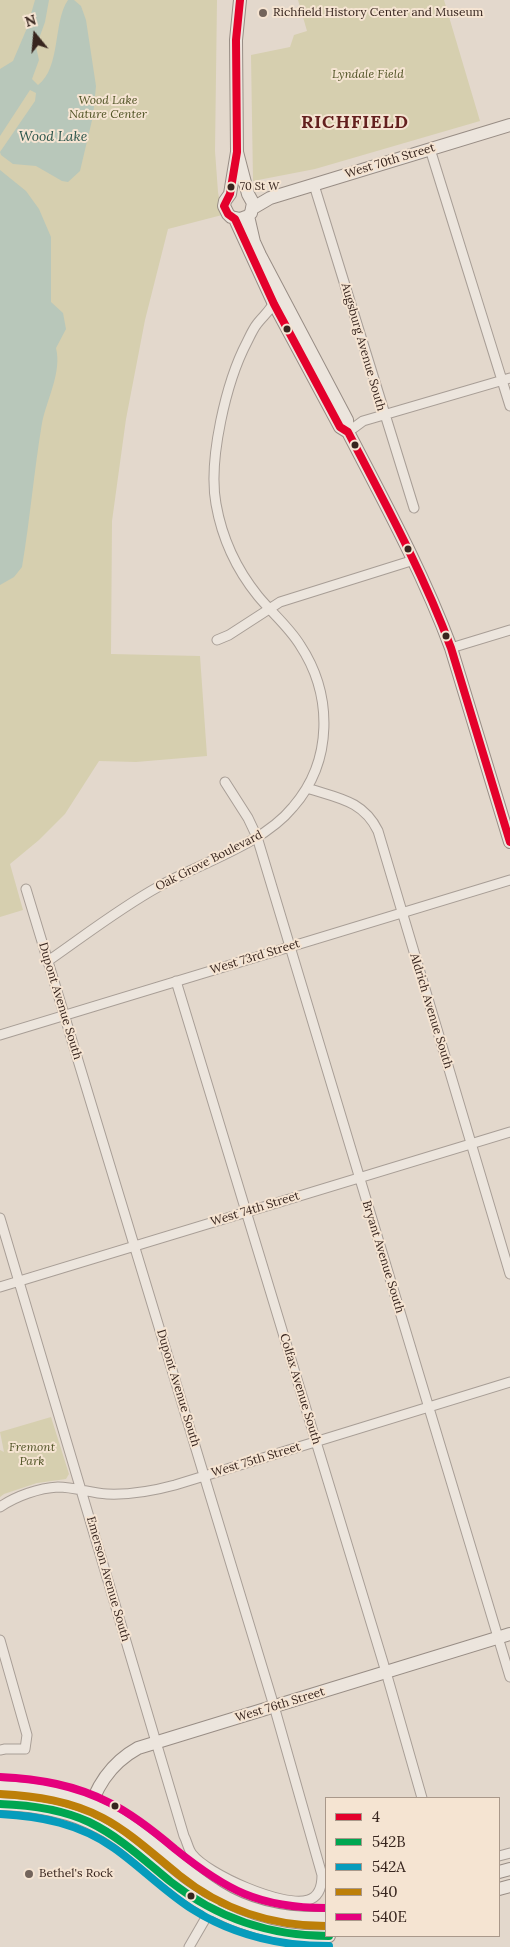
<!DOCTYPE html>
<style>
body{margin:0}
#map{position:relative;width:510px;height:1947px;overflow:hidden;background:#e3d8cc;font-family:Lora,serif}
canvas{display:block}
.legend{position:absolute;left:325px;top:1797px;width:175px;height:140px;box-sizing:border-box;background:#f5e4d2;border:1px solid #a9988a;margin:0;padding:6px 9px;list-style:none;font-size:15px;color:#37251e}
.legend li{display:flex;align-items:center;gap:10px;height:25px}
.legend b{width:25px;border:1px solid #a9988a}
.north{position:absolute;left:10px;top:10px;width:50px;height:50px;-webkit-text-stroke:4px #f5e4d2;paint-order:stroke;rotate:343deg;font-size:14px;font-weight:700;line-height:20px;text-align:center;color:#37251e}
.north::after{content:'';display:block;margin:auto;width:18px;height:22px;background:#37251e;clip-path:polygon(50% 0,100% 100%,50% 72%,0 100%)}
</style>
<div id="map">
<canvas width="510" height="1947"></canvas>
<ul class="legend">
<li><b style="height:6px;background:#e4002b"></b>4</li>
<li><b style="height:6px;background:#00a651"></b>542B</li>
<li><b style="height:6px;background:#069cbc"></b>542A</li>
<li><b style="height:6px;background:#bd7f09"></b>540</li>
<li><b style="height:6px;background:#e5007d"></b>540E</li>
</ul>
<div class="north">N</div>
</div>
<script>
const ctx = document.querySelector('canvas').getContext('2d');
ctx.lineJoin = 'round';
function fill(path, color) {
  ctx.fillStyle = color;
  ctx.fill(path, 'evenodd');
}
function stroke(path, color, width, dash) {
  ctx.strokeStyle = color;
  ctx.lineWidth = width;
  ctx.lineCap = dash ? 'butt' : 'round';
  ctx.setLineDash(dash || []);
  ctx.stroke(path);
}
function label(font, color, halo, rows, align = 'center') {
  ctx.font = font + ' Lora,serif';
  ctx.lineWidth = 4;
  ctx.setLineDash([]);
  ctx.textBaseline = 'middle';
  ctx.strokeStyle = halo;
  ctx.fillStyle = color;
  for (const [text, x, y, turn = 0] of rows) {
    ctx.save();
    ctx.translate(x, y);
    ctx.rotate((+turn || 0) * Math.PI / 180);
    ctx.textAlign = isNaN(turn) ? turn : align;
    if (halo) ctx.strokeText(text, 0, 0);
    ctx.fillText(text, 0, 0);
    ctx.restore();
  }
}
fill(new Path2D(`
 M0,0H217L215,151L218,192L222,215L168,229L145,320L126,419L112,521L111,654L200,656L207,756L136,762L99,761L65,814L39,840L10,864L23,910L0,917Z
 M298,0H444L480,121L315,169L253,181L251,55L290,47L294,35L307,31Z
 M51,1417L69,1474L66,1479L37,1483L4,1494L0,1497V1450L4,1452L0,1432Z`), '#d6cfaf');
fill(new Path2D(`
 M35,0H49L45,22L36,47L39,60L32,79L38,85C61,68 53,21 68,0H74L81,6L86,20L96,86L93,116L80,171L68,182L62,181L36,166L13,164L1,155L0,152L35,101L36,93L30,90L0,136V69L13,61L27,28Z
 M0,170L26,191L39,209L51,237V302L63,313L66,329L56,348C62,372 47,399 42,423C34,471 30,519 22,567L14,577L0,585Z`), '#b8c7ba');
const street = new Path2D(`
 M430,149L510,406
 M314,185L414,508
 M348,432L363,421L510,378
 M217,640L229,635L280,602L414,560
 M451,648L510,630
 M225,782L248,818L257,837L510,1677
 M307,788C337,798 363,800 378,831L510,1274
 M48,961C84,936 120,908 158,887C200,863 262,845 293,807C333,761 333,695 300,645C289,627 272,613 258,596C237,570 222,538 216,504C208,460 226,382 247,342C250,336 253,329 257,324C263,316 272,309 275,300
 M176,981L386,1672L422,1798
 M0,1035L510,880
 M0,1218L184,1836C187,1841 188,1849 192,1854C207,1874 283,1908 308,1900C319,1897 322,1886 322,1875L274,1706L26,889
 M0,1287L510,1132
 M0,1507C16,1496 39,1488 58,1487C74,1487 91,1493 107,1494C130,1495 153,1491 175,1485L510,1382
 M0,1640L27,1735L25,1749H5L0,1750
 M499,1856L510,1853
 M189,1947L211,1909L218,1893`);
const secondary = new Path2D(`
 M237,152L248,194L253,203L251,213L248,216L240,219L231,217L228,214L224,206L225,201L230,194L237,152L236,40L240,0
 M253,208L270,198L510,125
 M248,216L254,242L260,255L347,420L348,432C385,503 423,573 451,648L510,842
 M235,219L274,304L340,427L348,432
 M0,1787C30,1788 61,1792 89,1804C138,1823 173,1865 217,1892C250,1913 288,1919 326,1918
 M0,1804C34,1805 68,1810 99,1827C130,1843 155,1871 183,1891C225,1921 278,1939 329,1936
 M86,1821C94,1789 109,1764 138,1748L510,1634
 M499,1872L510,1869
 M499,1889L510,1886`);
stroke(street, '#a89e96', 11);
stroke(secondary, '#988d85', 14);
stroke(street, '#ece5dd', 9);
stroke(secondary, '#ece5dd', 12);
stroke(new Path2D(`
 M240,0L236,40L237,152L230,194L224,206L228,214L235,219L274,304L340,427L348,432C385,503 423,573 451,648L510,842`), '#e4002b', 8);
stroke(new Path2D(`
 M0,1804C30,1805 61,1809 89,1822C120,1837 144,1860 171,1882C217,1918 271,1936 329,1936`), '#00a651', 8);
stroke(new Path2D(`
 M0,1814C41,1816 80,1824 114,1848C141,1867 164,1891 192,1909C233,1935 281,1946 329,1946`), '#069cbc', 8);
stroke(new Path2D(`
 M0,1794C36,1796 71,1801 103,1818C131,1833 154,1855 179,1875C221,1909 272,1926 326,1926`), '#bd7f09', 8);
stroke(new Path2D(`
 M0,1777C39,1779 75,1785 110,1803C134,1815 155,1832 175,1849C226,1890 259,1908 326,1908`), '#e5007d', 8);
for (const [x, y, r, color] of [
 [263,13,5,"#73645b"],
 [231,187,4.5,"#37251e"],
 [287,329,4.5,"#37251e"],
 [355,445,4.5,"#37251e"],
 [408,549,4.5,"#37251e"],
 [446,636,4.5,"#37251e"],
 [115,1806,4.5,"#37251e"],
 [29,1874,5,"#73645b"],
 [191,1896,4.5,"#37251e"]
]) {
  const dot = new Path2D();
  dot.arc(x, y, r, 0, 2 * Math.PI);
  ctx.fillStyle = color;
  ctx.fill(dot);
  stroke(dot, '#f5e4d2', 2);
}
label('11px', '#37251e', '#f5e4d2', [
 ["70 St W",240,187]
], 'left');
label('12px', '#37251e', '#f5e4d2', [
 ["Richfield History Center and Museum",273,13],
 ["Bethel's Rock",39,1874]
], 'left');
label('italic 12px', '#505325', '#f5e4d2', [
 ["Lyndale Field",368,75],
 ["Wood Lake",108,101],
 ["Nature Center",108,115],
 ["Fremont",32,1448],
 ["Park",32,1462]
]);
label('12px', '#37251e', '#f5e4d2', [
 ["West 70th Street",390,161,-17],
 ["Augsburg Avenue South",363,347,74],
 ["Oak Grove Boulevard",209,861,-27],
 ["West 73rd Street",255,957,-17],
 ["Dupont Avenue South",60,1001,73],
 ["Aldrich Avenue South",431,1011,73],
 ["West 74th Street",255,1209,-17],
 ["Bryant Avenue South",383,1257,73],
 ["Dupont Avenue South",178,1388,73],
 ["Colfax Avenue South",300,1389,73],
 ["West 75th Street",256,1460,-17],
 ["Emerson Avenue South",108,1579,74],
 ["West 76th Street",280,1705,-17]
]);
label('italic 14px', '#2d564c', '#f5e4d2', [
 ["Wood Lake",53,137]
]);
ctx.letterSpacing = '1px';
label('bold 18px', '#631f1e', '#f5e4d2', [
 ["RICHFIELD",355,123]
]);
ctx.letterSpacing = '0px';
</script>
